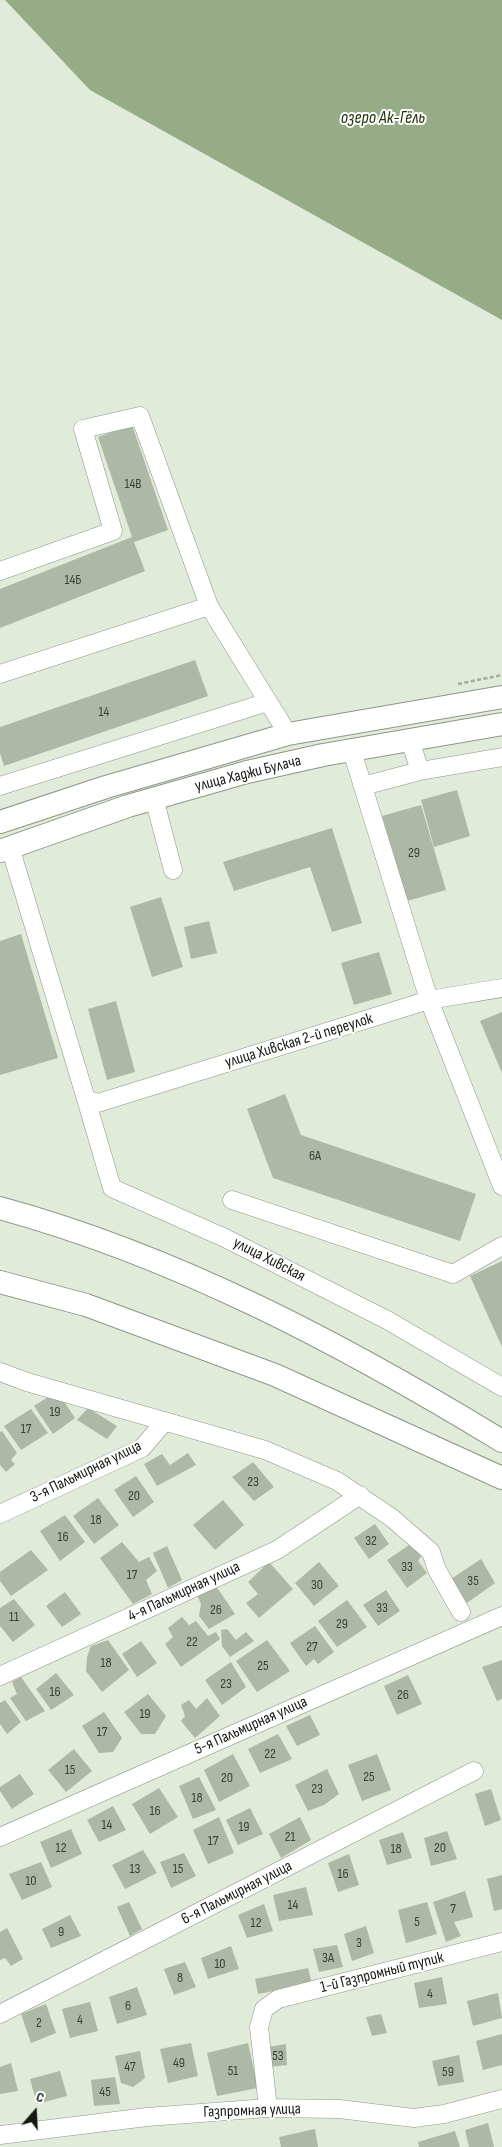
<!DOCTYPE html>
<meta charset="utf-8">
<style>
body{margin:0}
#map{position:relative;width:502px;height:2147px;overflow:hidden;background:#e0ebd9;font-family:"Sofia Sans Condensed",sans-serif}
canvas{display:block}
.north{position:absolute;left:10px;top:2087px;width:50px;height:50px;-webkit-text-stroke:4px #fff;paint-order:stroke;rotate:19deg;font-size:14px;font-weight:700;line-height:20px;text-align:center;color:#151912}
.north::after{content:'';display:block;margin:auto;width:18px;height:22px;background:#151912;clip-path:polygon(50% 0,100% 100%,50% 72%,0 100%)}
</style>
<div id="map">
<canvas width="502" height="2147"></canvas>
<div class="north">С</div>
</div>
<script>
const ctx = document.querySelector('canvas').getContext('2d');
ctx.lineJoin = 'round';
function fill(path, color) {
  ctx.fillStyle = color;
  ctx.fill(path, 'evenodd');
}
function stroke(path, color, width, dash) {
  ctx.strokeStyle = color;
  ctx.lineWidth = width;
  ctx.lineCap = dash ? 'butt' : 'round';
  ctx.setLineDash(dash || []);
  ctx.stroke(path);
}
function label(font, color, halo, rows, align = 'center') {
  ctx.font = font + ' "Sofia Sans Condensed",sans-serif';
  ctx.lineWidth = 4;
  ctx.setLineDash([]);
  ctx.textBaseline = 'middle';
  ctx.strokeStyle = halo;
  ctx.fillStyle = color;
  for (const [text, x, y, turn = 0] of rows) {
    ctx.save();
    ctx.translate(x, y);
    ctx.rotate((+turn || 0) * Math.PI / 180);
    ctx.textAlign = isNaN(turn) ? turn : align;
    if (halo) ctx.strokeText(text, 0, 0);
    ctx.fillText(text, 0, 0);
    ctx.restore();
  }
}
fill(new Path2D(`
 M5,0H502V320L90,90Z`), '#96ac86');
fill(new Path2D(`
 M132,425L168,530L134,542L145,571L0,628V589L132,537L98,437Z
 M195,660L208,696L4,766L0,753V727Z
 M457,790L470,836L434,847L421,800Z
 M421,805L446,890L407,901L382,816Z
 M332,828L362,923L332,932L310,867L234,891L223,862Z
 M161,897L183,967L152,977L130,907Z
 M209,921L217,953L191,959L184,927Z
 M21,934L58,1058L0,1075V941Z
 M379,952L392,994L354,1005L341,963Z
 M116,1001L135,1072L107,1080L88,1009Z
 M502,1012V1073L480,1021Z
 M285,1094L301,1135L476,1194L460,1241L273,1178L247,1109Z
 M502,1261V1347L470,1276Z
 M57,1391L75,1418L53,1434L34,1406Z
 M88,1408L117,1426L107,1439L77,1420Z
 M31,1409L48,1433L21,1450L4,1426Z
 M2,1431L17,1453L11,1460L15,1464L6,1472L0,1465V1432Z
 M188,1453L196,1465L157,1486L144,1464L162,1454L170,1465Z
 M253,1462L274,1487L254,1501L232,1477Z
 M136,1476L154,1502L133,1517L114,1490Z
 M98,1498L119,1525L94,1544L73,1516Z
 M223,1500L244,1525L215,1550L193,1525Z
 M65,1515L85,1542L60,1561L40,1531Z
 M375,1524L389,1544L369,1559L354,1538Z
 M122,1542L139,1562L149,1557L157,1571L146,1580L152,1594L133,1604L100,1558Z
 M412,1543L422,1555L418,1561L427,1573L407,1588L387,1560Z
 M167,1546L182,1580L168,1588L153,1553Z
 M31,1550L48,1570L11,1596L0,1581V1572Z
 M481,1559L495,1583L467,1603L451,1579Z
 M269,1562L293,1589L259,1618L246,1603L258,1594L248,1582Z
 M319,1562L339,1586L314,1606L295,1583Z
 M216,1586L235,1614L209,1629L199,1616L201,1604L197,1595Z
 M386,1590L400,1611L378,1626L363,1605Z
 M65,1592L81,1614L62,1627L46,1606Z
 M14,1599L35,1625L13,1642L0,1626V1608Z
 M347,1600L367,1627L337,1647L318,1621Z
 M182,1617L189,1625L196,1621L208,1636L216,1632L220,1639L181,1667L165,1644L173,1637L168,1628Z
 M315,1626L334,1652L318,1664L314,1659L306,1666L290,1643Z
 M227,1629L236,1640L246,1632L254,1641L230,1657L222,1646L221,1630Z
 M108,1640L129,1670L102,1692L86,1671L87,1657L91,1646Z
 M267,1640L290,1671L257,1692L236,1661Z
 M141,1641L157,1663L137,1677L122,1654Z
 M502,1660V1699L497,1701L482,1667Z
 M231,1662L246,1687L222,1705L205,1680Z
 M56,1673L74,1695L51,1710L36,1689Z
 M408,1675L422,1704L397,1715L384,1686Z
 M21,1677L45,1711L26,1721L10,1698L17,1694L12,1682Z
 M148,1694L166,1716L155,1734H141L124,1712Z
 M207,1698L220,1716L195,1738L181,1721L185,1716L181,1705L189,1700L196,1709Z
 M5,1700L21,1722L7,1734L0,1724V1703Z
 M104,1712L122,1738L113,1752L99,1753L82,1726Z
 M310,1715L320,1735L297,1746L286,1726Z
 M278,1734L292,1759L260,1773L248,1749Z
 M74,1749L92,1771L66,1792L48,1770Z
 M233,1754L250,1786L219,1802L204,1770Z
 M377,1754L391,1790L362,1801L348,1765Z
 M327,1769L339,1794L324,1805L308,1811L295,1785Z
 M20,1774L34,1794L12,1809L0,1791V1787Z
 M199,1777L216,1810L193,1819L179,1786Z
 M159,1788L178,1817L150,1834L132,1804Z
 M491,1789L501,1820L485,1826L475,1794Z
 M113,1806L126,1830L99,1842L87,1820Z
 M250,1808L263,1834L238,1845L226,1820Z
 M219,1817L234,1853L208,1864L193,1830Z
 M300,1817L311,1840L281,1858L269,1834Z
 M71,1829L82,1854L51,1868L40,1842Z
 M447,1831L457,1859L431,1866L424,1838Z
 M403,1832L412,1858L387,1865L379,1840Z
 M143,1850L157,1873L125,1889L112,1865Z
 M184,1853L196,1876L171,1888L160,1862Z
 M349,1854L359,1885L338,1892L328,1863Z
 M41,1862L52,1887L22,1900L9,1874Z
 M502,1875V1909L494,1911L487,1879Z
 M306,1887L313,1915L279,1921L273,1895Z
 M465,1891L473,1917L454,1922L461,1936L446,1942L433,1902Z
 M129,1902L142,1929L130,1936L117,1907Z
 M427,1902L437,1934L406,1943L398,1910Z
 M264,1904L273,1931L247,1938L238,1915Z
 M70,1915L81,1936L51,1948L42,1929Z
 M366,1926L374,1953L352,1961L344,1934Z
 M7,1928L23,1959L11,1966L5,1958L0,1960V1932Z
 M337,1945L343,1967L319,1972L313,1949Z
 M231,1946L239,1969L208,1979L201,1958Z
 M185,1962L196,1987L174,1995L164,1969Z
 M308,1968L312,1984L258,1994L255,1979Z
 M442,1977L447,2004L419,2008L414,1983Z
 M137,1987L147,2015L117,2024L109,1997Z
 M498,1993L502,2018L473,2026L467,2001Z
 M90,2002L98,2031L70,2038L62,2009Z
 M46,2004L56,2033L31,2043L21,2014Z
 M381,2014L387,2033L372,2036L366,2017Z
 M502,2034V2065L483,2070L476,2041Z
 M191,2043L198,2076L168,2083L160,2049Z
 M248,2043L258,2088L217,2096L207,2053Z
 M286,2044L287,2065L269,2067L268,2047Z
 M140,2051L145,2078L133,2087L121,2083L115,2056Z
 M459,2055L464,2082L438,2086L432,2061Z
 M11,2063L18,2091L0,2094V2067Z
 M60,2071L67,2096L37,2104L30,2079Z
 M115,2077L120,2104L94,2106L91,2080Z
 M488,2123L494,2147H469L465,2130Z
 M315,2129L318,2147H281L279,2137Z
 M455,2131L460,2147H419L418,2142Z`), '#adb8a6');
const minor = new Path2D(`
 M0,571L113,531L83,429L140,416L209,606L288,734
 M0,674L209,606
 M352,751L429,1000L502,1186
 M420,771L502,757
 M0,786L268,702
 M363,786L420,771L410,740
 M154,798L173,870
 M10,847L86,1099L98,1103L429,1000L502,988
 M86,1099L112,1188L225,1238L387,1320L502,1387
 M232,1200L453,1274L502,1246
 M0,1372L27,1382L265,1450L337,1481L392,1518L431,1552L437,1570L461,1612
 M0,1514L142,1448L165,1421
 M0,1676L277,1550L360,1495
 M0,1837L502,1616
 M0,2014L474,1771
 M268,2108L259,2027L264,2009L278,1999L502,1942
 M0,2135L147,2117L268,2108L339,2109L414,2118L444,2114L502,2099`);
const major = new Path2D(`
 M0,822L106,787L288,734L502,697
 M0,851L128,806L247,772L323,755L502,724
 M0,1208C179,1257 344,1345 502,1441
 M0,1282L86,1305L275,1375L502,1478`);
stroke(minor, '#8d9786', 19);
stroke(major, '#8d9786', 24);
stroke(new Path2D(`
 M458,684L502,675`), '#a2ab9d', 2.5, [4, 2.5]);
stroke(minor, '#fff', 18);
stroke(major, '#fff', 22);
label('14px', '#3b4137', null, [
 ["14В",133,484],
 ["14Б",73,580],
 ["14",104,712],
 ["29",414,853],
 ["6А",315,1156],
 ["19",55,1412],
 ["17",26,1429],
 ["23",253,1482],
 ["20",134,1496],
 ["18",96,1520],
 ["16",63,1537],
 ["32",371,1541],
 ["33",407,1567],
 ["17",132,1575],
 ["35",473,1581],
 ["30",317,1585],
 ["33",382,1608],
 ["26",216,1610],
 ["11",14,1617],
 ["29",342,1624],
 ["22",192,1642],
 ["27",312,1647],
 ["18",106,1663],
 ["25",263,1666],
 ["23",226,1684],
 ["16",55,1692],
 ["26",403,1695],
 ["19",145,1714],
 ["17",102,1732],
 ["22",270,1754],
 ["15",70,1770],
 ["25",369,1777],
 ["20",227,1778],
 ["23",317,1789],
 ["18",197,1798],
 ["16",155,1811],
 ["14",107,1825],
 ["19",244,1827],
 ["21",290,1837],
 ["17",213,1841],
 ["12",61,1848],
 ["20",440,1848],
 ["18",396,1849],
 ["13",135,1869],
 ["15",178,1869],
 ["16",343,1874],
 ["10",31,1881],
 ["14",293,1905],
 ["7",453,1909],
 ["5",417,1922],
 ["12",256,1923],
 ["9",61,1932],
 ["3",359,1943],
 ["3А",328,1958],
 ["10",220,1964],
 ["8",180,1978],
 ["4",430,1994],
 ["6",128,2006],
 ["4",80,2020],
 ["2",39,2023],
 ["53",278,2056],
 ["49",179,2063],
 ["47",130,2067],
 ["51",233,2071],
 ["59",448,2072],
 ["45",105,2092]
]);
label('16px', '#151912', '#fff', [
 ["улица Хаджи Булача",248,774,-14],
 ["улица Хивская 2-й переулок",299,1041,-17],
 ["улица Хивская",269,1260,27],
 ["3-я Пальмирная улица",86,1472,-26],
 ["4-я Пальмирная улица",184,1592,-25],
 ["5-я Пальмирная улица",251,1726,-24],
 ["6-я Пальмирная улица",237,1893,-27],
 ["1-й Газпромный тупик",382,1973,-14],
 ["Газпромная улица",252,2111,-2]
]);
label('italic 18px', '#1e3307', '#fff', [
 ["озеро Ак-Гёль",383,118]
]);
</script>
